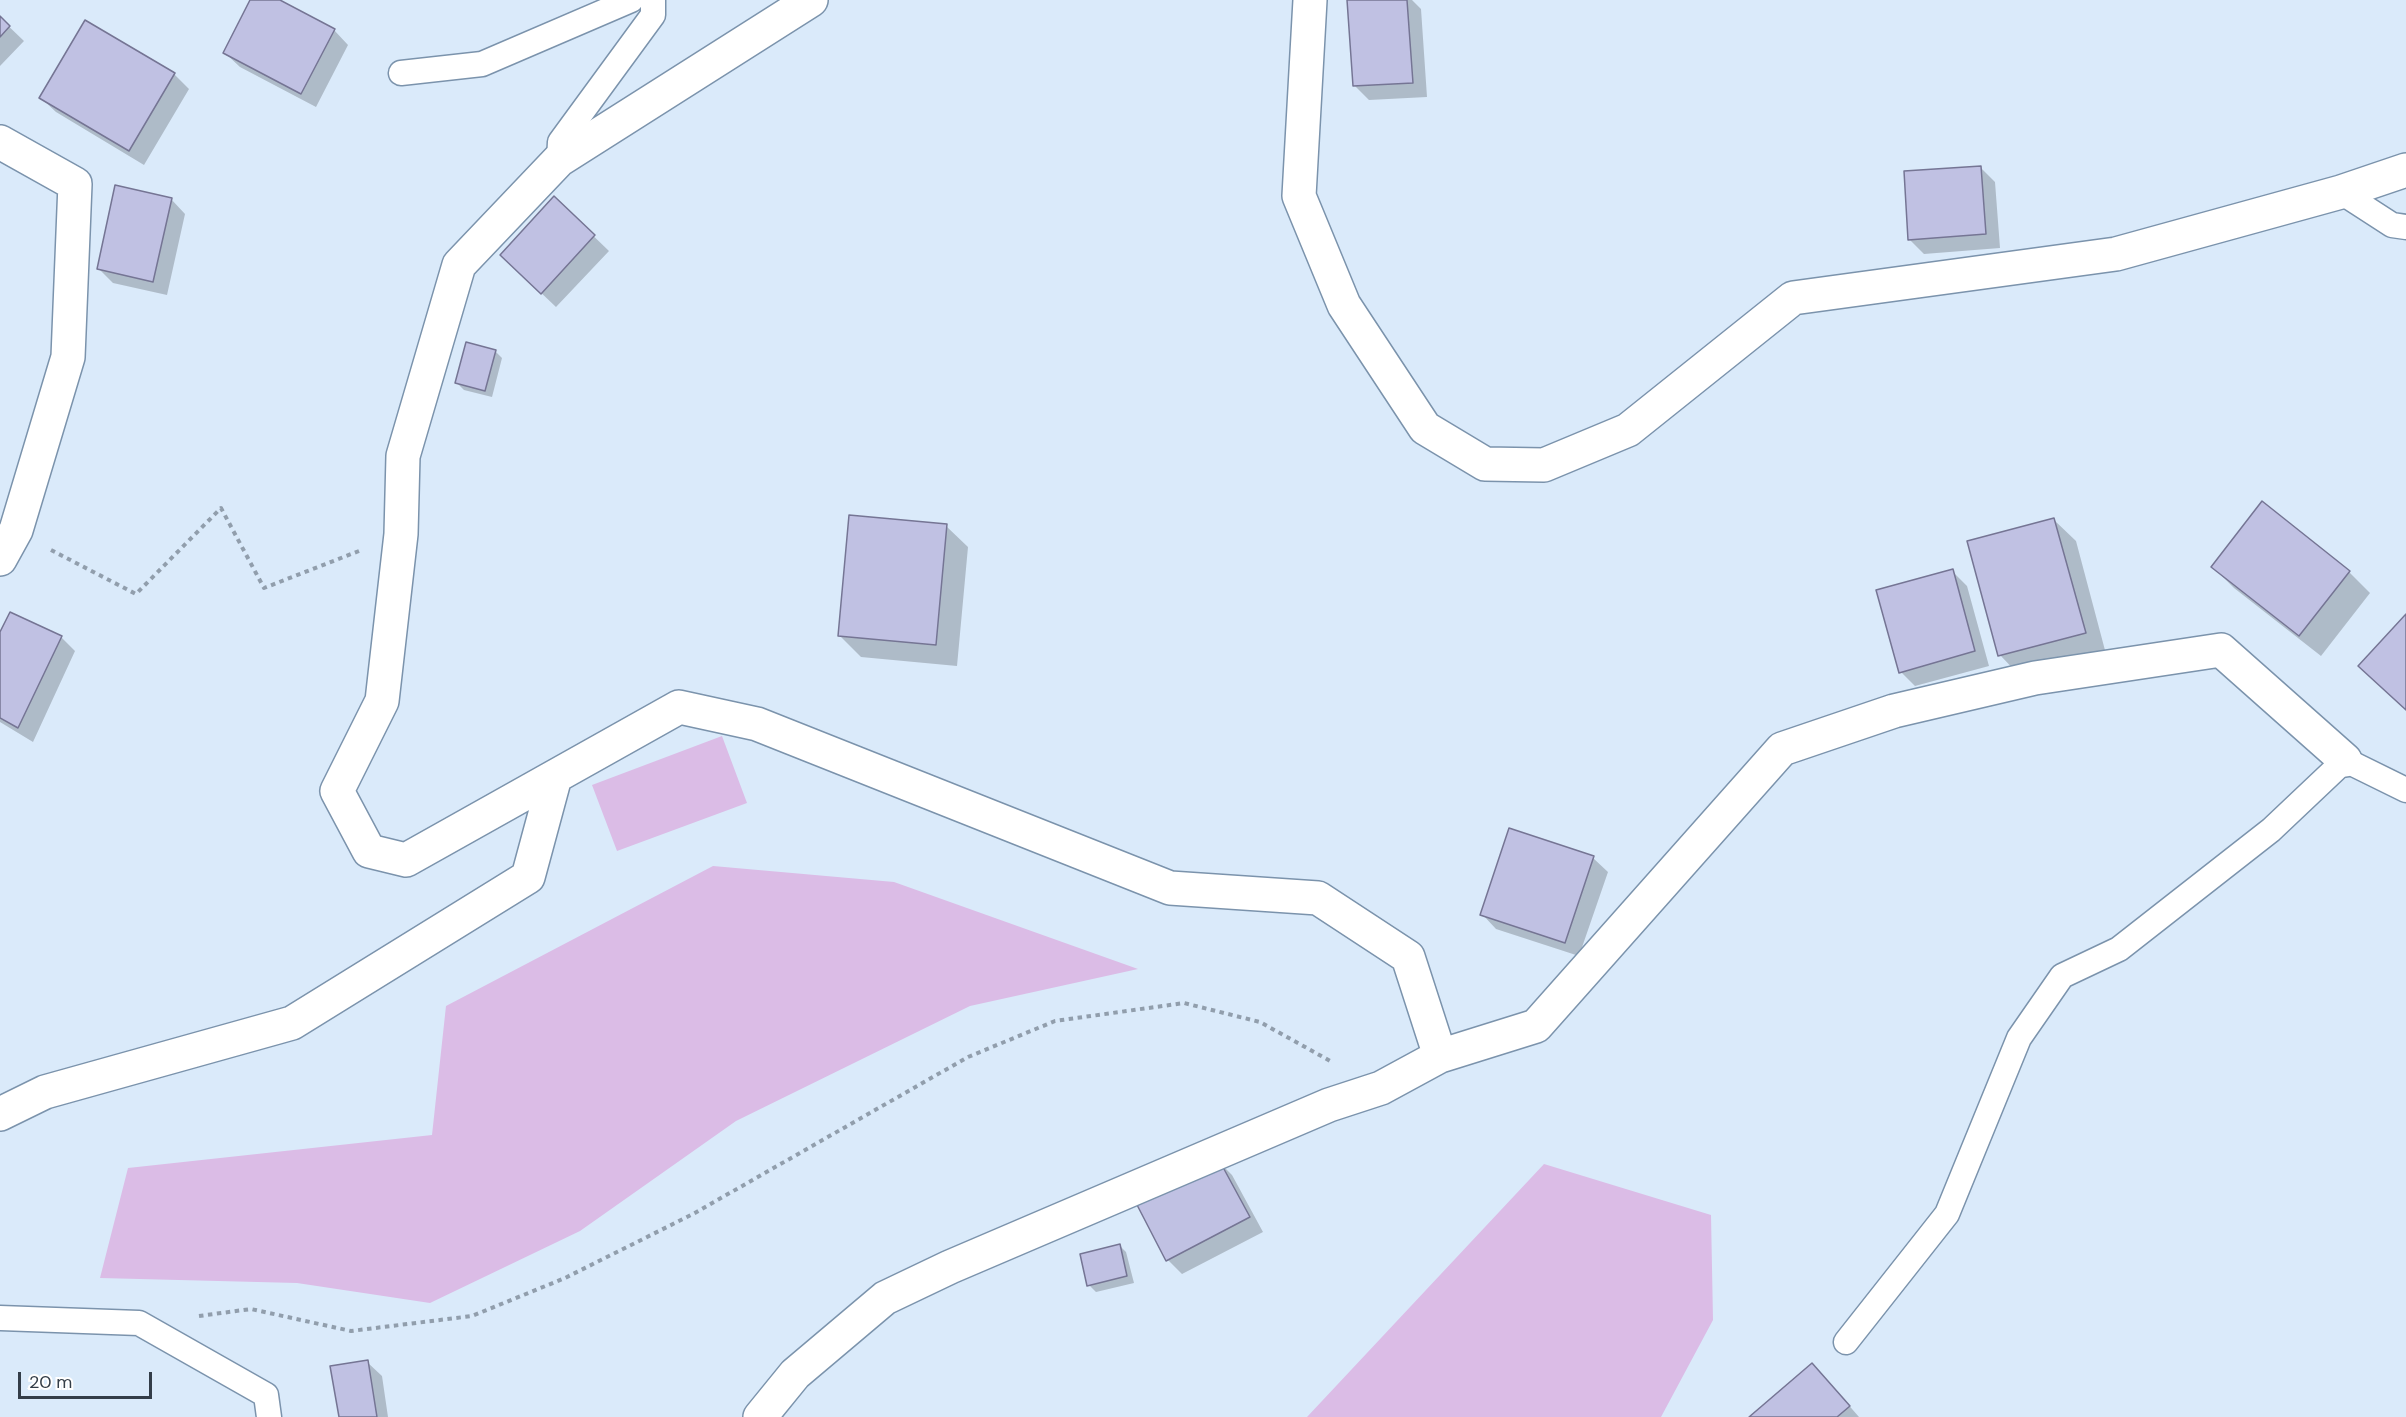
<!DOCTYPE html>
<style>
body{margin:0}
#map{position:relative;width:2406px;height:1417px;overflow:hidden;background:#daeafa;font-family:"DM Sans",sans-serif}
canvas{display:block}
.scale{position:absolute;left:18px;top:1372px;width:134px;height:27px;box-sizing:border-box;border:3px solid #333d48;border-top:0;padding-left:8px;font-size:18px;line-height:21px;white-space:nowrap;color:#333d48;-webkit-text-stroke:4px #fff;paint-order:stroke}
</style>
<div id="map">
<canvas width="2406" height="1417"></canvas>
<div class="scale">20 m</div>
</div>
<script>
const ctx = document.querySelector('canvas').getContext('2d');
ctx.lineJoin = 'round';
function fill(path, color) {
  ctx.fillStyle = color;
  ctx.fill(path, 'evenodd');
}
function stroke(path, color, width, dash) {
  ctx.strokeStyle = color;
  ctx.lineWidth = width;
  ctx.lineCap = dash ? 'butt' : 'round';
  ctx.setLineDash(dash || []);
  ctx.stroke(path);
}
fill(new Path2D(`
 M722,736L747,803L617,851L592,785Z
 M713,866L894,882L1138,969L970,1006L736,1121L580,1231L430,1303L297,1283L100,1278L128,1168L432,1135L446,1006Z
 M1544,1164L1711,1215L1713,1320L1661,1417H1307Z`), '#dbbce6');
fill(new Path2D(`
 M252,0H277L334,30L348,45L316,107L240,67L225,53Z
 M1349,0H1412L1421,9L1427,97L1369,100L1354,85Z
 M0,18L24,41L0,66Z
 M174,74L189,89L144,165L56,112L41,98Z
 M1981,168L1995,182L2000,248L1924,254L1909,239Z
 M554,198L609,251L556,307L516,269Z
 M171,199L185,214L167,295L113,283L98,268Z
 M495,351L502,358L492,397L464,390L457,383Z
 M2054,520L2076,541L2106,654L2021,677L2000,655Z
 M946,526L968,547L957,666L861,657L839,635Z
 M2213,567L2349,572L2370,593L2321,656L2234,588Z
 M1952,571L1967,586L1989,666L1915,686L1901,672Z
 M0,635L61,637L75,651L33,742L0,722Z
 M1593,858L1608,872L1579,956L1496,929L1482,914Z
 M1217,1160L1232,1175L1263,1232L1182,1274L1168,1260Z
 M1119,1245L1126,1252L1134,1283L1096,1292L1089,1285Z
 M367,1362L382,1376L388,1417H340Z
 M1826,1379L1859,1417H1751Z`), '#0003');
const building = new Path2D(`
 M250,0H280L335,29L301,94L223,53Z
 M1347,0H1407L1413,83L1353,86Z
 M0,16L10,26L0,37Z
 M85,20L175,73L129,151L39,98Z
 M1981,166L1986,234L1908,240L1904,171Z
 M115,185L172,198L153,282L97,269Z
 M554,196L595,235L541,294L500,255Z
 M466,342L496,350L485,391L455,383Z
 M2262,501L2350,571L2299,636L2211,567Z
 M849,515L947,524L936,645L838,636Z
 M2054,518L2086,633L1998,656L1967,541Z
 M1953,569L1975,651L1899,673L1876,590Z
 M10,612L62,636L18,728L0,718V632Z
 M2406,614V710L2358,666Z
 M1509,828L1594,856L1565,943L1480,915Z
 M1218,1158L1250,1217L1166,1261L1135,1201Z
 M1120,1244L1127,1276L1087,1286L1080,1254Z
 M368,1360L377,1417H339L330,1366Z
 M1812,1363L1850,1406L1837,1417H1749Z`);
fill(building, '#c0c1e3');
stroke(building, '#757594', 1.5);
const lane = new Path2D(`
 M401,73L482,64L631,0
 M559,160L560,142L653,15V0
 M2341,192L2392,225L2406,227
 M0,1318L139,1323L266,1395L269,1417
 M1846,1342L1947,1214L2019,1038L2062,976L2119,949L2271,830L2345,760L2406,790`);
const street = new Path2D(`
 M1310,0L1299,196L1344,305L1425,428L1485,464L1544,465L1628,430L1793,298L2116,254L2341,192L2406,170
 M0,142L75,184L68,357L16,530L0,559
 M1440,1056L1536,1026L1782,749L1894,711L2035,678L2221,650L2345,760
 M0,1114L45,1092L292,1023L528,877L555,777
 M760,1417L795,1374L885,1298L950,1267L1329,1105L1381,1088L1440,1056L1408,957L1318,898L1170,888L757,724L679,707L406,860L369,851L337,791L382,701L401,534L403,456L459,265L559,160L811,0`);
stroke(lane, '#7b93ac', 27);
stroke(street, '#7b93ac', 36);
stroke(new Path2D(`
 M51,550L136,594L221,508L264,588L359,551
 M199,1316L251,1309L351,1331L472,1316L565,1278L693,1214L968,1057L1055,1021L1184,1003L1260,1022L1332,1062`), '#919eac', 4, [4.5, 4.5]);
stroke(lane, '#fff', 24);
stroke(street, '#fff', 33);
</script>
